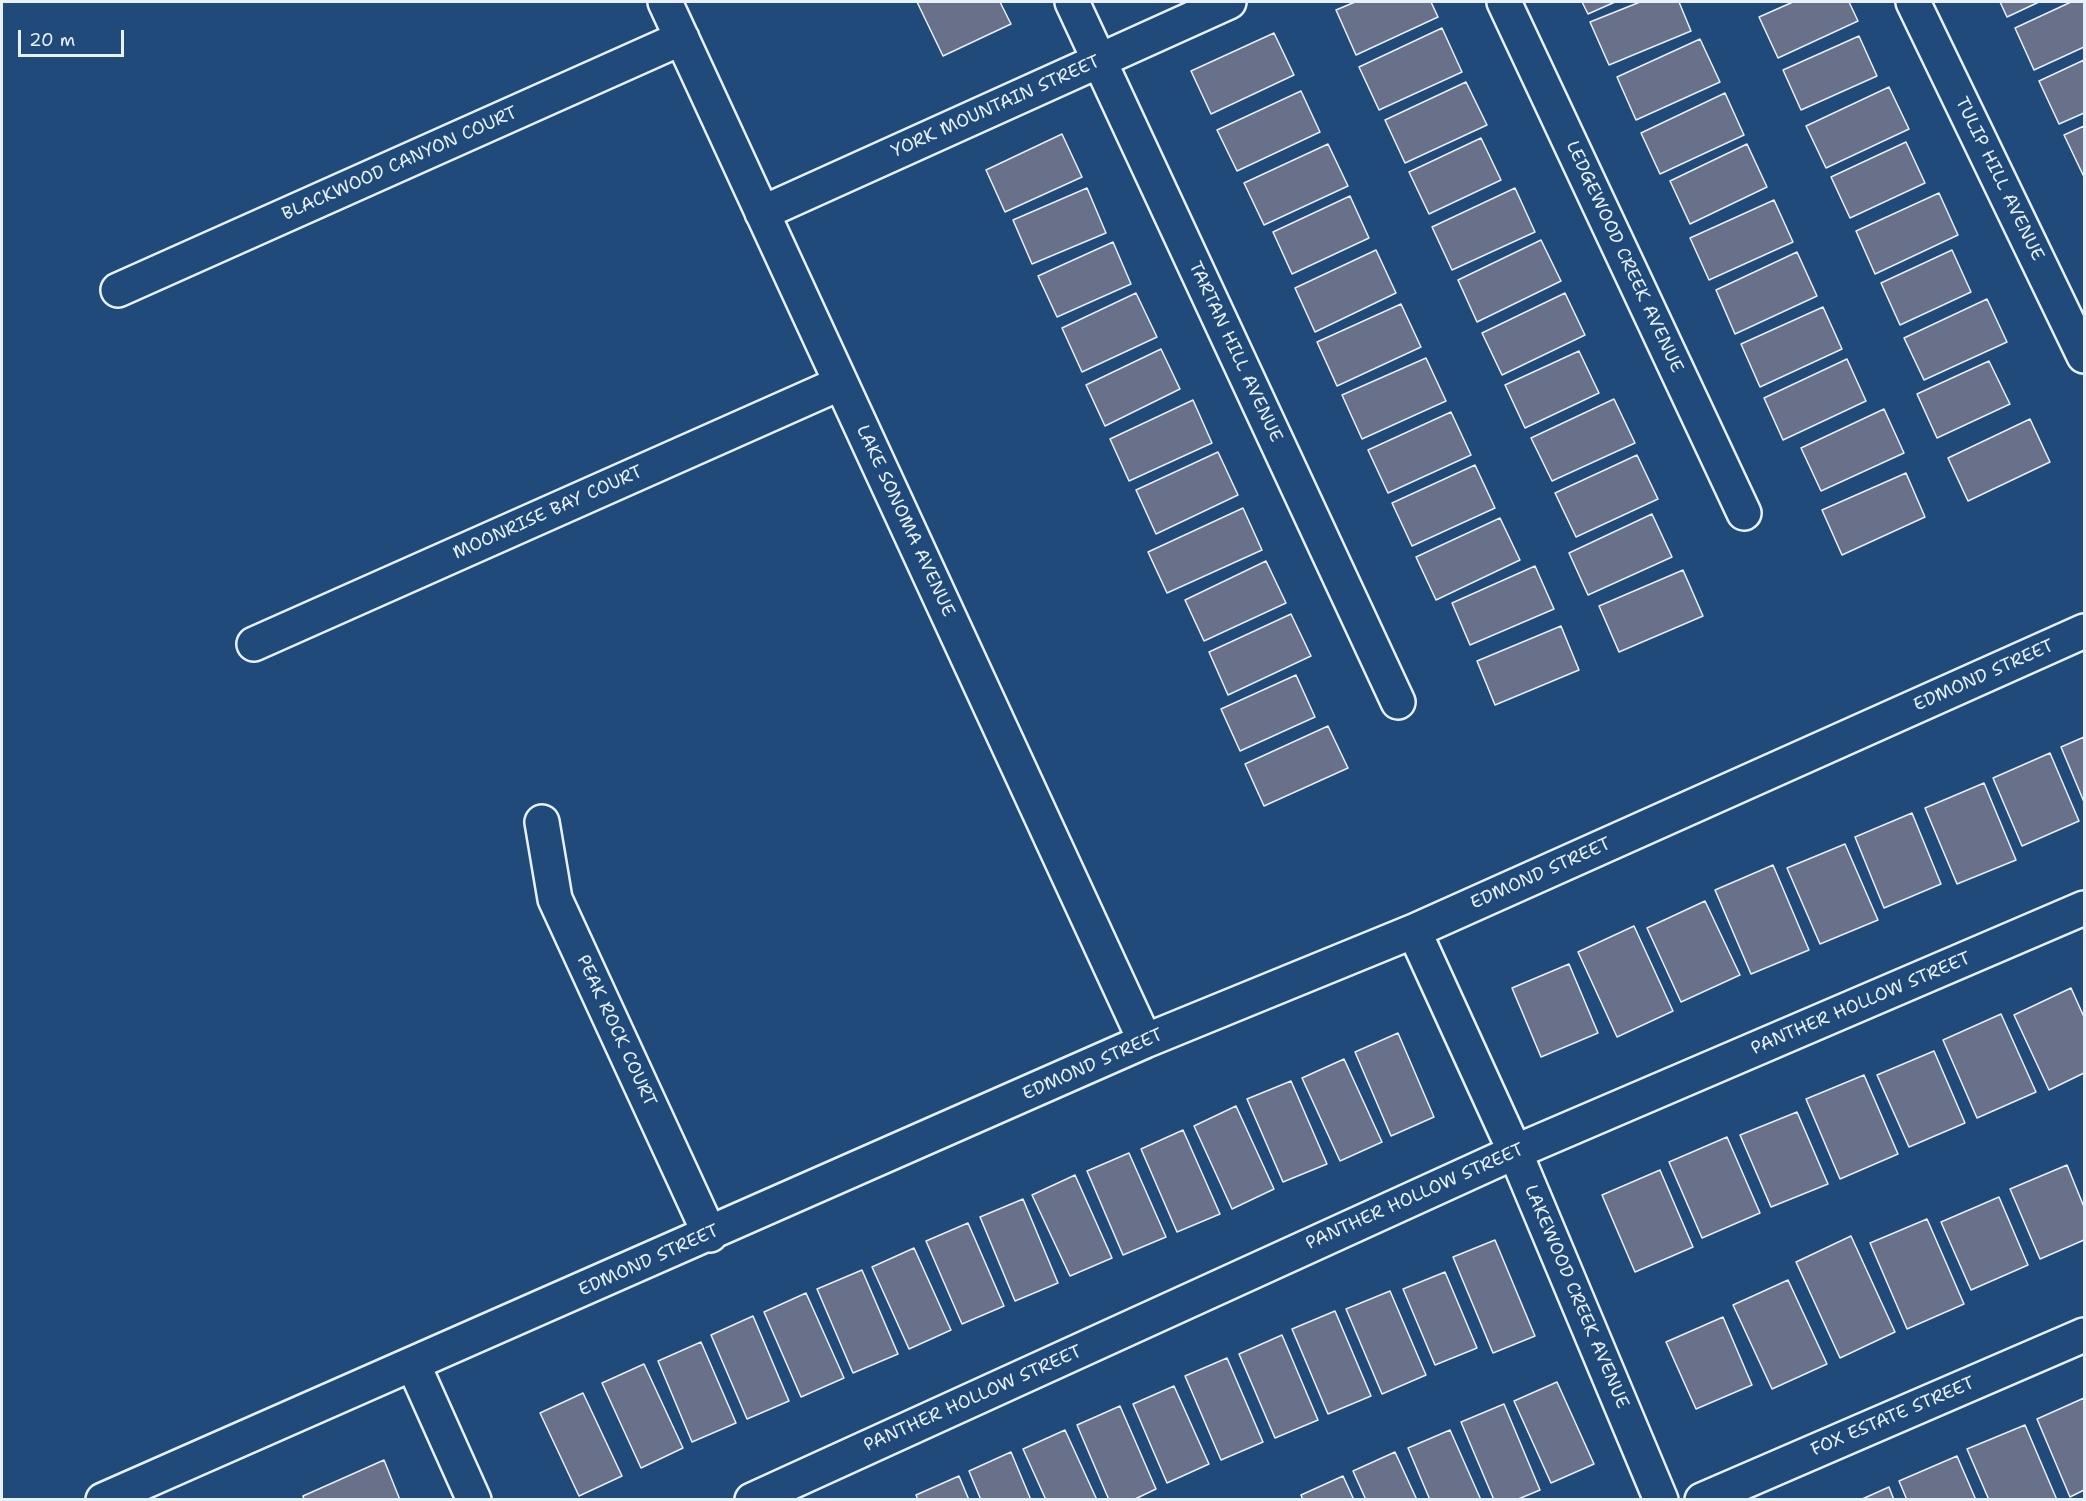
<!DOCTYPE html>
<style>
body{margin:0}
#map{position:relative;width:2086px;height:1501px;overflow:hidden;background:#1f4a7a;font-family:"Shantell Sans",sans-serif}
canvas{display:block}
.frame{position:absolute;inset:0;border:3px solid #e8f1f8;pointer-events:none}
.scale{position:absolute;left:18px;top:30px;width:106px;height:27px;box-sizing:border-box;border:3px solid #e8f1f8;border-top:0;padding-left:8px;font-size:18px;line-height:21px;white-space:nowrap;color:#e8f1f8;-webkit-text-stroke:4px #1f4a7a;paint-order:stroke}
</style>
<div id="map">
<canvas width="2086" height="1501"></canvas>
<div class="frame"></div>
<div class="scale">20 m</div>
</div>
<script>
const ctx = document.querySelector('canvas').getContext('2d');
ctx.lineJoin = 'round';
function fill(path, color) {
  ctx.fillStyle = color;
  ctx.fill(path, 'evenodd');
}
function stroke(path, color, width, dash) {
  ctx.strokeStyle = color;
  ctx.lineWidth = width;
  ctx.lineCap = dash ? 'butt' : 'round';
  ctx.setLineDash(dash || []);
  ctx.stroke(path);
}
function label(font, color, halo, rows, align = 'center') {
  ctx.font = font + ' "Shantell Sans",sans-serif';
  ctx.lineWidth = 5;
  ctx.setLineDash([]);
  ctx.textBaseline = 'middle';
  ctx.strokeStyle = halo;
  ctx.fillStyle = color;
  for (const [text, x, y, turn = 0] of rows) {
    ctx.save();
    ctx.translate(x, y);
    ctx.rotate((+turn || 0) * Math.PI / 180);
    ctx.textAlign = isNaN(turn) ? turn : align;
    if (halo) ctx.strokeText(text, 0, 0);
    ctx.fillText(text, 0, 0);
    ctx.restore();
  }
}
const building = new Path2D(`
 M917,2H1000L1011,24L943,56Z
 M1355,2H1431L1438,17L1356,55L1336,10Z
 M1582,2H1615L1588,14Z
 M1640,2H1679L1691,31L1609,65L1590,22Z
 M1793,2H1849L1858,21L1778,58L1759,17Z
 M2000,2H2039L2007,17Z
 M2071,2H2084V47L2034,70L2015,28Z
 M1442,28L1462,72L1379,110L1359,67Z
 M1274,33L1294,75L1211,114L1191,71Z
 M1859,36L1877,76L1801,110L1783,70Z
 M1700,39L1720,82L1636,120L1617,77Z
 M2084,60V113L2059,124L2039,81Z
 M1466,82L1487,125L1405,163L1385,120Z
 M1889,87L1909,129L1826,168L1806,126Z
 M1301,91L1320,132L1237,171L1217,130Z
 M1725,93L1744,135L1660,174L1641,133Z
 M2084,126V177L2064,135Z
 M1062,134L1082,177L1005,212L986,170Z
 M1481,138L1501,180L1429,214L1409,172Z
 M1906,142L1925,183L1850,218L1831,177Z
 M1328,144L1348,186L1264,225L1244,183Z
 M1747,144L1767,187L1690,224L1670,181Z
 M1087,188L1106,233L1032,264L1013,220Z
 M1515,188L1535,232L1452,270L1432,227Z
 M1939,193L1958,235L1875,274L1856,231Z
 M1350,196L1369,238L1292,274L1273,232Z
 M1774,200L1793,242L1709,280L1690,238Z
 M1541,240L1561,281L1477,322L1458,280Z
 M1113,242L1131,284L1057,317L1038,276Z
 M1376,250L1396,293L1315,332L1295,288Z
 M1952,250L1971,292L1900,325L1881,283Z
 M1797,252L1817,296L1735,334L1716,290Z
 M1136,293L1157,337L1082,372L1062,328Z
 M1565,293L1585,335L1502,375L1482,333Z
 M1987,299L2007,342L1924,380L1904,338Z
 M1401,304L1421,347L1337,386L1317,342Z
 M1823,307L1842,349L1760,387L1741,344Z
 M1161,349L1180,389L1105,426L1086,385Z
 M1579,351L1599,393L1525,428L1505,385Z
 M1426,358L1446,401L1362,439L1342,395Z
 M1847,359L1866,401L1783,440L1764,398Z
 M1989,361L2010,404L1937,438L1917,394Z
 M1614,399L1635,443L1552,481L1531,438Z
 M1193,400L1212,443L1129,481L1110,439Z
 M1884,409L1904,453L1821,491L1801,448Z
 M1451,412L1471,455L1388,493L1368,450Z
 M2030,419L2050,462L1968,501L1948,458Z
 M1218,452L1238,495L1156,534L1136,490Z
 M1637,455L1658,499L1576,537L1555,493Z
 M1475,465L1495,508L1412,546L1392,503Z
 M1906,473L1925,517L1842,555L1822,510Z
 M1243,508L1262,550L1167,593L1148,552Z
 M1652,514L1672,557L1588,595L1569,553Z
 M1500,518L1520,560L1436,600L1416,557Z
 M1266,561L1286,603L1204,641L1185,600Z
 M1535,566L1554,609L1470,645L1452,603Z
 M1683,570L1703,616L1619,652L1599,606Z
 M1291,614L1311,656L1228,695L1209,652Z
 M1561,626L1579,670L1495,705L1477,661Z
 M1296,675L1315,717L1240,751L1221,709Z
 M1328,726L1348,768L1264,806L1245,764Z
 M2084,737V802L2061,747Z
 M2050,753L2079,821L2022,846L1993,778Z
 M1984,783L2016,860L1957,884L1925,808Z
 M1912,813L1941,884L1884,908L1855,837Z
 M1845,844L1878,920L1820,944L1787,868Z
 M1773,865L1809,950L1751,974L1715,890Z
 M1705,901L1740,975L1681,1002L1647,928Z
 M1634,926L1673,1011L1617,1037L1578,952Z
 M1569,964L1598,1033L1541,1057L1512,988Z
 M2071,988L2084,1017V1073L2049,1090L2014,1015Z
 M2001,1014L2036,1092L1977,1118L1943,1040Z
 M1398,1033L1434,1117L1391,1136L1355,1052Z
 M1934,1051L1965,1123L1909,1147L1877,1075Z
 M1344,1059L1382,1142L1340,1161L1302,1078Z
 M1864,1075L1898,1154L1840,1179L1806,1099Z
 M1291,1081L1327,1164L1283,1182L1247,1099Z
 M1236,1106L1274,1189L1232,1209L1194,1126Z
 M1797,1112L1828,1184L1771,1207L1740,1135Z
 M1183,1130L1220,1214L1177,1232L1141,1149Z
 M1727,1137L1760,1213L1702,1238L1669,1162Z
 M1129,1153L1166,1237L1123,1255L1087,1171Z
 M2067,1165L2084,1207V1240L2040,1259L2010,1189Z
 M1660,1170L1693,1247L1635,1272L1602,1195Z
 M1075,1175L1112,1258L1070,1276L1032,1195Z
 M1999,1197L2028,1265L1971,1290L1941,1222Z
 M1023,1199L1058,1283L1015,1301L980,1217Z
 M1927,1219L1964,1304L1907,1329L1870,1243Z
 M968,1223L1004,1306L962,1324L926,1241Z
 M1851,1236L1895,1332L1840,1358L1796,1262Z
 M1495,1240L1535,1336L1493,1353L1453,1257Z
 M914,1248L951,1330L909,1349L872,1267Z
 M862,1270L898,1354L853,1373L817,1289Z
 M1445,1272L1477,1348L1435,1365L1403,1289Z
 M1788,1280L1827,1364L1772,1389L1733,1305Z
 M1390,1291L1426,1375L1382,1394L1346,1309Z
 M806,1293L844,1378L801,1397L764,1312Z
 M1335,1311L1371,1396L1328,1414L1292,1329Z
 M753,1316L789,1401L747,1419L711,1335Z
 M1723,1317L1752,1385L1696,1409L1666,1342Z
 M1282,1335L1318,1420L1275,1438L1239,1354Z
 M701,1342L736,1423L692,1442L658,1361Z
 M1227,1358L1263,1442L1221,1460L1185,1376Z
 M644,1364L683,1448L641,1468L602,1383Z
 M1557,1382L1594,1464L1551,1483L1514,1401Z
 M1174,1386L1209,1464L1167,1483L1133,1404Z
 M583,1393L622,1476L579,1496L540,1413Z
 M2084,1398V1490L2070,1497L2037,1419Z
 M1504,1404L1540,1490L1516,1500H1494L1461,1422Z
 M1120,1406L1156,1489L1133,1500H1109L1077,1425Z
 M2025,1425L2057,1500H1989L1967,1449Z
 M1065,1430L1097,1500H1046L1023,1449Z
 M1450,1430L1481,1500H1430L1408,1448Z
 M1011,1452L1031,1500H981L969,1471Z
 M1395,1452L1417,1500H1366L1353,1471Z
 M1957,1456L1976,1500H1907L1899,1481Z
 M384,1460L400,1500H304L303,1496Z
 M959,1476L969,1500H918L916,1495Z
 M1343,1476L1354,1500H1303L1301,1495Z
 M1889,1487L1894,1500H1860Z`);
fill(building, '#68708a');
stroke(building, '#e8f1f8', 1.5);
const minor = new Path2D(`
 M665,2L1145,1041
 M1072,2L1398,702
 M1504,2L1744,513
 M1913,2L2084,356
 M762,213L1229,2
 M118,290L682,38
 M254,644L841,383
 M542,822L555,899L710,1235
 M1414,931L1515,1152L1661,1500
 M413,1364L474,1500
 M103,1500L1145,1041L1414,931L2084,631
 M752,1500L1515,1152L2084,908
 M1702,1500L2084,1335`);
stroke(minor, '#e8f1f8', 38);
stroke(minor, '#1f4a7a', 33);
label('18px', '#e8f1f8', '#1f4a7a', [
 ["YORK MOUNTAIN STREET",996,107,-24],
 ["BLACKWOOD CANYON COURT",400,164,-24],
 ["TULIP HILL AVENUE",1999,179,64],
 ["LEDGEWOOD CREEK AVENUE",1624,257,65],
 ["TARTAN HILL AVENUE",1235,352,65],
 ["MOONRISE BAY COURT",548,513,-24],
 ["LAKE SONOMA AVENUE",905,521,65],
 ["EDMOND STREET",1984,676,-24],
 ["EDMOND STREET",1541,874,-24],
 ["PANTHER HOLLOW STREET",1861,1004,-23],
 ["PEAK ROCK COURT",616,1031,65],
 ["EDMOND STREET",1093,1065,-24],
 ["PANTHER HOLLOW STREET",1415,1197,-24],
 ["EDMOND STREET",649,1261,-24],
 ["LAKEWOOD CREEK AVENUE",1576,1297,67],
 ["PANTHER HOLLOW STREET",973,1399,-24],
 ["FOX ESTATE STREET",1893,1417,-23]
]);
</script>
